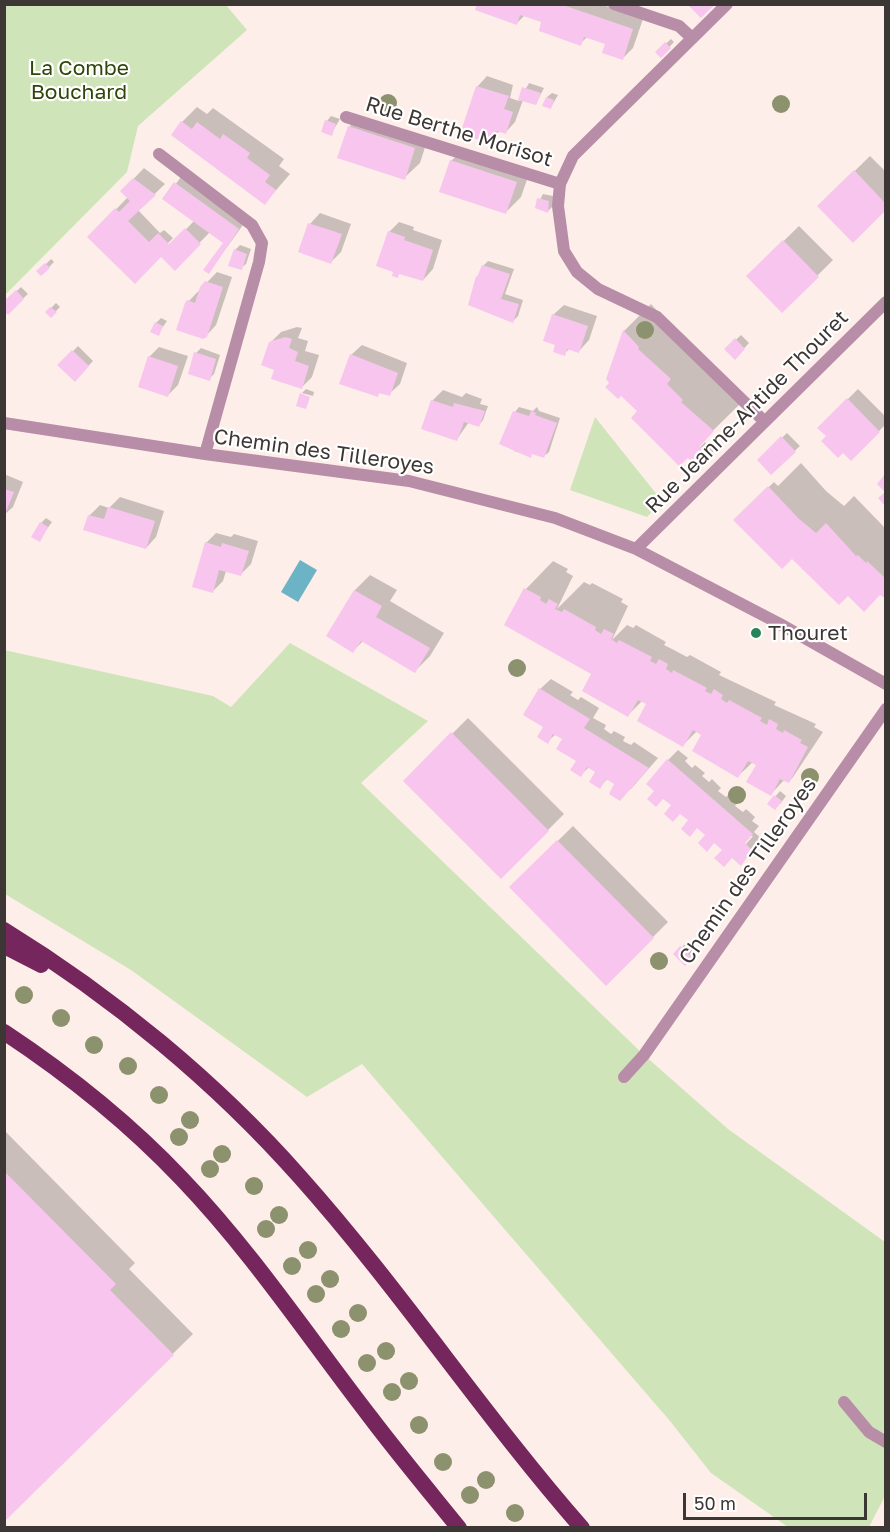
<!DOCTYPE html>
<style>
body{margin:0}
#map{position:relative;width:890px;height:1532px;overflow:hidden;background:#fdeee9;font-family:"Golos Text",sans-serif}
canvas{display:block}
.frame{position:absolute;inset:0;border:6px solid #3c3734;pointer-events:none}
.scale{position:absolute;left:683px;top:1493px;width:184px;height:27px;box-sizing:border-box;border:3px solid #3c3734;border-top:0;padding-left:8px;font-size:18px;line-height:21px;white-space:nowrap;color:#3c3734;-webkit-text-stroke:4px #fff;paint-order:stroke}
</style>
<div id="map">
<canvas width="890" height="1532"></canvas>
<div class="frame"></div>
<div class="scale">50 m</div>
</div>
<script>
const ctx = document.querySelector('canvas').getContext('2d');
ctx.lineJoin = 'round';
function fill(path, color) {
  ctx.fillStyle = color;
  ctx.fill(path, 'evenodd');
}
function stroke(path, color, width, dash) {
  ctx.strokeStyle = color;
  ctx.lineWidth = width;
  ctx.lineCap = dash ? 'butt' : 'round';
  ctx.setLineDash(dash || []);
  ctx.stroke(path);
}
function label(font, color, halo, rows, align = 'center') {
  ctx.font = font + ' "Golos Text",sans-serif';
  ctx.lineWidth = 4.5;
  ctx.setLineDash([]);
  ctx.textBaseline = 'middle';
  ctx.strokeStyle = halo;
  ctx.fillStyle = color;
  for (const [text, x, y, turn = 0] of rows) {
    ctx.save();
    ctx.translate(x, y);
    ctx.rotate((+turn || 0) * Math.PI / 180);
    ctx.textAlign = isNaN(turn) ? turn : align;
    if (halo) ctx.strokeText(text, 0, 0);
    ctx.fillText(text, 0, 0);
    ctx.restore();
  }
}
fill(new Path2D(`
 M5,4L226,5L247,30L138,126L127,172L5,295Z
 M595,417L662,501L647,517L570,490Z
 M290,643L428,721L361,783L644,1055L728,1129L885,1242V1496L869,1527H788L711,1473L670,1421L362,1064L307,1097L131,970L5,894L4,650L213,696L231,707Z`), '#d0e4b9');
fill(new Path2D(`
 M300,560L317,570L298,602L281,592Z`), '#6cb4c5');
fill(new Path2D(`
 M479,4H600L643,19L633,48L623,58L607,43L588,36L580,44L543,21L525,15L517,23Z
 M671,39L674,42L661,56L657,52Z
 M487,76L513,85L510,98L519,101L529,83L544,88L536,104L523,100L515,122L505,133L499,131L492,143L477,87Z
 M552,93L558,95L551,107L547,97Z
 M197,107L207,114L213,108L284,159L279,166L290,174L265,203L182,122Z
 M331,116L340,119L331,134L327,121Z
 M354,122L428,138L420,163L404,178L349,127Z
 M456,156L530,171L521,197L506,212L451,161Z
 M870,156L886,172V209L853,241L819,206Z
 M144,168L165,184L138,210L160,233L164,230L173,238L166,245L169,247L194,221L164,199L185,172L248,218L209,272L225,243L210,232L175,268L161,255L89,237L128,197L122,191Z
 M543,194L553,196V206L548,211L536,207Z
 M320,213L351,224L341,252L331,262L310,224Z
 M399,222L414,227L413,230L442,240L433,269L423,280L389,232Z
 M799,226L833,260L782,311L748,276Z
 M240,245L251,249L246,264L241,268L235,250Z
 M51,259L54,262L42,274L39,271Z
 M488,261L514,269L505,294L523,300L518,316L513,321L470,304L483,266Z
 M217,272L232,277L216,325L206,336L186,304Z
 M21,287L28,294L8,312L4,303Z
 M56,303L60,307L51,316L47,312Z
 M651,304L741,403L679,464L640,411L607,379L624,331Z
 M564,305L597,316L589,340L579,351L569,349L564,354L553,315Z
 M161,318L167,321L158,334L156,323Z
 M297,327L302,328L298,338L308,341L305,351L319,355L312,377L302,387L276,369L270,343L281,332Z
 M741,335L749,343L735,358L726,349Z
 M362,345L407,363L400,384L389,394L381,392L377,395L351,355Z
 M78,346L93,361L75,380L60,365Z
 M159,347L188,356L178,385L168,395L149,357Z
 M201,348L220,355L214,374L209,379L196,353Z
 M306,389L314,392L313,396L302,393Z
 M858,389L886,417V424L851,459L819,428Z
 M443,390L462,397L466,393L482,399L480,404L488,406L483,420L479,425L469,422L457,439L432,401Z
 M519,407L533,411L537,407L539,411L560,418L549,452L544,456L533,453L530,456L514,451L515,412Z
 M787,433L800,446L771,473L759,460Z
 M705,442L714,451L699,466L690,458Z
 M801,463L826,491L844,506L854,496L886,529L884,597L880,593L848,594L735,520L774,482L778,486Z
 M4,474L23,482L13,507L4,515Z
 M120,497L164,511L156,537L146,548L89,516L100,505L109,508Z
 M46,518L52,522L39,540L41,523Z
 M216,533L231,537L234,534L258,541L251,564L240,575L226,571L223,581L213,591L206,543Z
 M553,561L568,569L566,572L573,576L557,609L584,582L590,585L592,583L623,599L621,602L628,606L612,640L627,625L633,628L636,625L666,642L664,645L672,649L687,657L690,655L721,672L719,675L776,702L774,705L816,724L814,727L823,732L793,777L789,782L785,779L771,794L758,765L753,762L738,776L703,734L697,731L683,745L648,703L643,700L628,715L597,667L506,624L526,589Z
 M370,575L397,590L390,601L444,633L430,656L415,671L363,641L353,651L328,636L355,590Z
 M551,679L573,692L570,695L578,700L581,697L599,708L593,718L606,725L604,729L611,734L614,731L625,737L623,741L631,745L634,742L658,758L631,789L608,778L600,787L597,772L589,767L581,775L578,760L564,739L556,734L547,742L545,727L525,715L540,689Z
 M468,718L564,814L501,877L405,781Z
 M678,750L688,758L685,761L692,768L695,765L705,773L702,776L709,782L712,779L721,788L718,791L726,797L729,794L738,802L735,806L743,812L746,809L755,817L752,821L759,826L754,832L762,839L741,864L656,790L668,760ZM749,836H753L741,850Z
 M780,791L786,796L780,804H769Z
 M573,826L668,922L606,984L511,887Z
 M686,943L696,953L685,964L675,954Z
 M4,1130L135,1263L129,1269L193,1334L4,1520Z`), '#0003');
fill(new Path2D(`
 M477,4H560L633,29L623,60L602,53L605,44L584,37L581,46L539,31L541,22L520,15L517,25L475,10Z
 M687,4H715L701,18Z
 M665,42L671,48L661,58L655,52Z
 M476,86L509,96L504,109L513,112L506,134L497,131L492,144L460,134Z
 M522,87L541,93L536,105L518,100Z
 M546,97L554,100L551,109L542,106Z
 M325,120L336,124L332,136L321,132Z
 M181,121L192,129L197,122L220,139L223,134L250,153L247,158L270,175L265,182L276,190L265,205L171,135Z
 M348,126L415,148L405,180L337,158Z
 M450,160L517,182L506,214L439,192Z
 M854,170L885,203V211L853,243L817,206Z
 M133,178L156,195L128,221L149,242L158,233L169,244L185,228L201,244L175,271L161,257L135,284L87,237L115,208L119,212L130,201L120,191Z
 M174,182L239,229L209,274L203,270L223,243L162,199Z
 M537,198L549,201L548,213L535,208Z
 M308,223L342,234L331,264L298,252Z
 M388,231L405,237L404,240L433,250L423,281L399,274L398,278L392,276L393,272L376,266Z
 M783,240L819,277L782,313L746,276Z
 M234,249L247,254L242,270L228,266Z
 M45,263L50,268L41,276L36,271Z
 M482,265L510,274L501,299L519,304L513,323L468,305L476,276L477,277Z
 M205,281L223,287L207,337L203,339L176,330L185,303L187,300L195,303L200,287Z
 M16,290L24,299L8,315L4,311V301Z
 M50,307L57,312L51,318L45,312Z
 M552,314L588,326L579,353L567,349L565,356L553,352L555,345L543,341Z
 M155,322L163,326L159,336L150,332Z
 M623,330L639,347L638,349L671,379L667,384L683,400L681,402L714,431L700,446L710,457L699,468L688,458L679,466L631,418L637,411L621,396L618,399L605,387L609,383L606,379Z
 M285,337L292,339L289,348L298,352L295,361L309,366L302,389L271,379L274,370L261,365L269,342Z
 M735,338L745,349L735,360L724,349Z
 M72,350L89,366L75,382L57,365Z
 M194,352L216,359L210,381L188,374Z
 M350,354L398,373L390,396L379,393L378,397L339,384Z
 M148,356L178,366L168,397L138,387Z
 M300,393L310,397L306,409L296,406Z
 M847,398L880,432L851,461L843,453L838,458L821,441L826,436L817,428Z
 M431,400L453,407L454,403L485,411L479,427L464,422L457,441L421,429Z
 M513,411L529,416L531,411L536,413L535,415L557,423L544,458L532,454L531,458L499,444Z
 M781,436L796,452L771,475L757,460Z
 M885,474V506L878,498L885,492L877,484Z
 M768,486L798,518L816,533L826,523L856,556L858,555L866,563L867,561L885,578V598L880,595L864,612L848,596L839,605L792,559L782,569L733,520Z
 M4,489L14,492L5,514H4Z
 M108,507L155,521L146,549L83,530L88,515L104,519Z
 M40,522L48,527L40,542L31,537Z
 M205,542L221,547L222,543L249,551L241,576L219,570L213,593L192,587Z
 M524,588L541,597L540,600L546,604L549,599L558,604L555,609L562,612L564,609L596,627L595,630L601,634L604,629L614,634L611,639L617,643L619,640L652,657L650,661L656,664L659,659L668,664L666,669L672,673L673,670L707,688L705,691L711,694L714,689L723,695L721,699L727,703L729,700L762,718L760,721L767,725L769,719L778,724L776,729L783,733L784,730L802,740L800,743L808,747L789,783L780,779L771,796L746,782L756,765L748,761L738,778L692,751L701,735L693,730L683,747L637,721L646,704L638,700L628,717L582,691L591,674L504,625Z
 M354,590L382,606L376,617L430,648L415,673L361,641L353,653L326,636Z
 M539,688L590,719L584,728L649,768L620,801L609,794L614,784L606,779L600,789L589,782L595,772L587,767L581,777L570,770L576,761L556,749L562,739L553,734L548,744L537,737L543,727L523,715Z
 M451,732L549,831L501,879L403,781Z
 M667,759L753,834L745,843L752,850L741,866L732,858L724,867L714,858L722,850L714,843L707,852L698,843L705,835L697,828L690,837L681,829L688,820L680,814L673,822L664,814L671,805L663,799L656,807L647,799L654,791L646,784Z
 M774,795L782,801L775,810L767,804Z
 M557,840L654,938L606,986L509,887Z
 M680,946L693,958L685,966L673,954Z
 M4,1171L116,1284L110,1290L174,1355L4,1522Z`), '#f7c5ee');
stroke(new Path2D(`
 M614,4L679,26L692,38
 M346,117L560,184
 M624,1077L644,1055L886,709`), '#b88da7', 12);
stroke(new Path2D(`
 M727,4L573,156L560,184L558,206L564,251L577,272L598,289L657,317L764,421
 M159,154L252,225L262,243L259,262L205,454
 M4,423L205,454L409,481L555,518L636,549L780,624L886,684
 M636,549L886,302
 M844,1402L869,1432L886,1442`), '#b88da7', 12);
stroke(new Path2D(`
 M4,930C113,997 216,1082 300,1177C400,1289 483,1415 582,1528
 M4,946L41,965
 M4,1032C69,1075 129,1123 182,1179C252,1252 309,1338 371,1418C399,1455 429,1491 459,1528`), '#75265d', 16);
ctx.fillStyle = '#8c916e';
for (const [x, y] of [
 [388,103],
 [781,104],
 [645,330],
 [517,668],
 [810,777],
 [737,795],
 [659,961],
 [24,995],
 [61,1018],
 [94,1045],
 [128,1066],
 [159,1095],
 [190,1120],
 [179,1137],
 [222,1154],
 [210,1169],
 [254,1186],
 [279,1215],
 [266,1229],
 [308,1250],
 [292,1266],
 [330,1279],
 [316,1294],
 [358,1313],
 [341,1329],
 [386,1351],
 [367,1363],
 [409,1381],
 [392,1392],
 [419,1425],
 [443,1462],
 [486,1480],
 [470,1495],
 [515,1513]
]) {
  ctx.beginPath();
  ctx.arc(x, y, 9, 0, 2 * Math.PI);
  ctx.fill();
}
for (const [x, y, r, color] of [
 [756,633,6,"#28855b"]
]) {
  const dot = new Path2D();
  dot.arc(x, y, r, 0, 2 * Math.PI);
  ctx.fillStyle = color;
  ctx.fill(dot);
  stroke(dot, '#fff', 2);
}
label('21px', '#30450a', '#fff', [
 ["La Combe",79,68],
 ["Bouchard",79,92]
]);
label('21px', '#3c3734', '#fff', [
 ["Rue Berthe Morisot",459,132,17],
 ["Rue Jeanne-Antide Thouret",747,412,-45],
 ["Chemin des Tilleroyes",324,452,8],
 ["Chemin des Tilleroyes",748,871,-55]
]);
label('21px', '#3c3734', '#fff', [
 ["Thouret",768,633]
], 'left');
</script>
